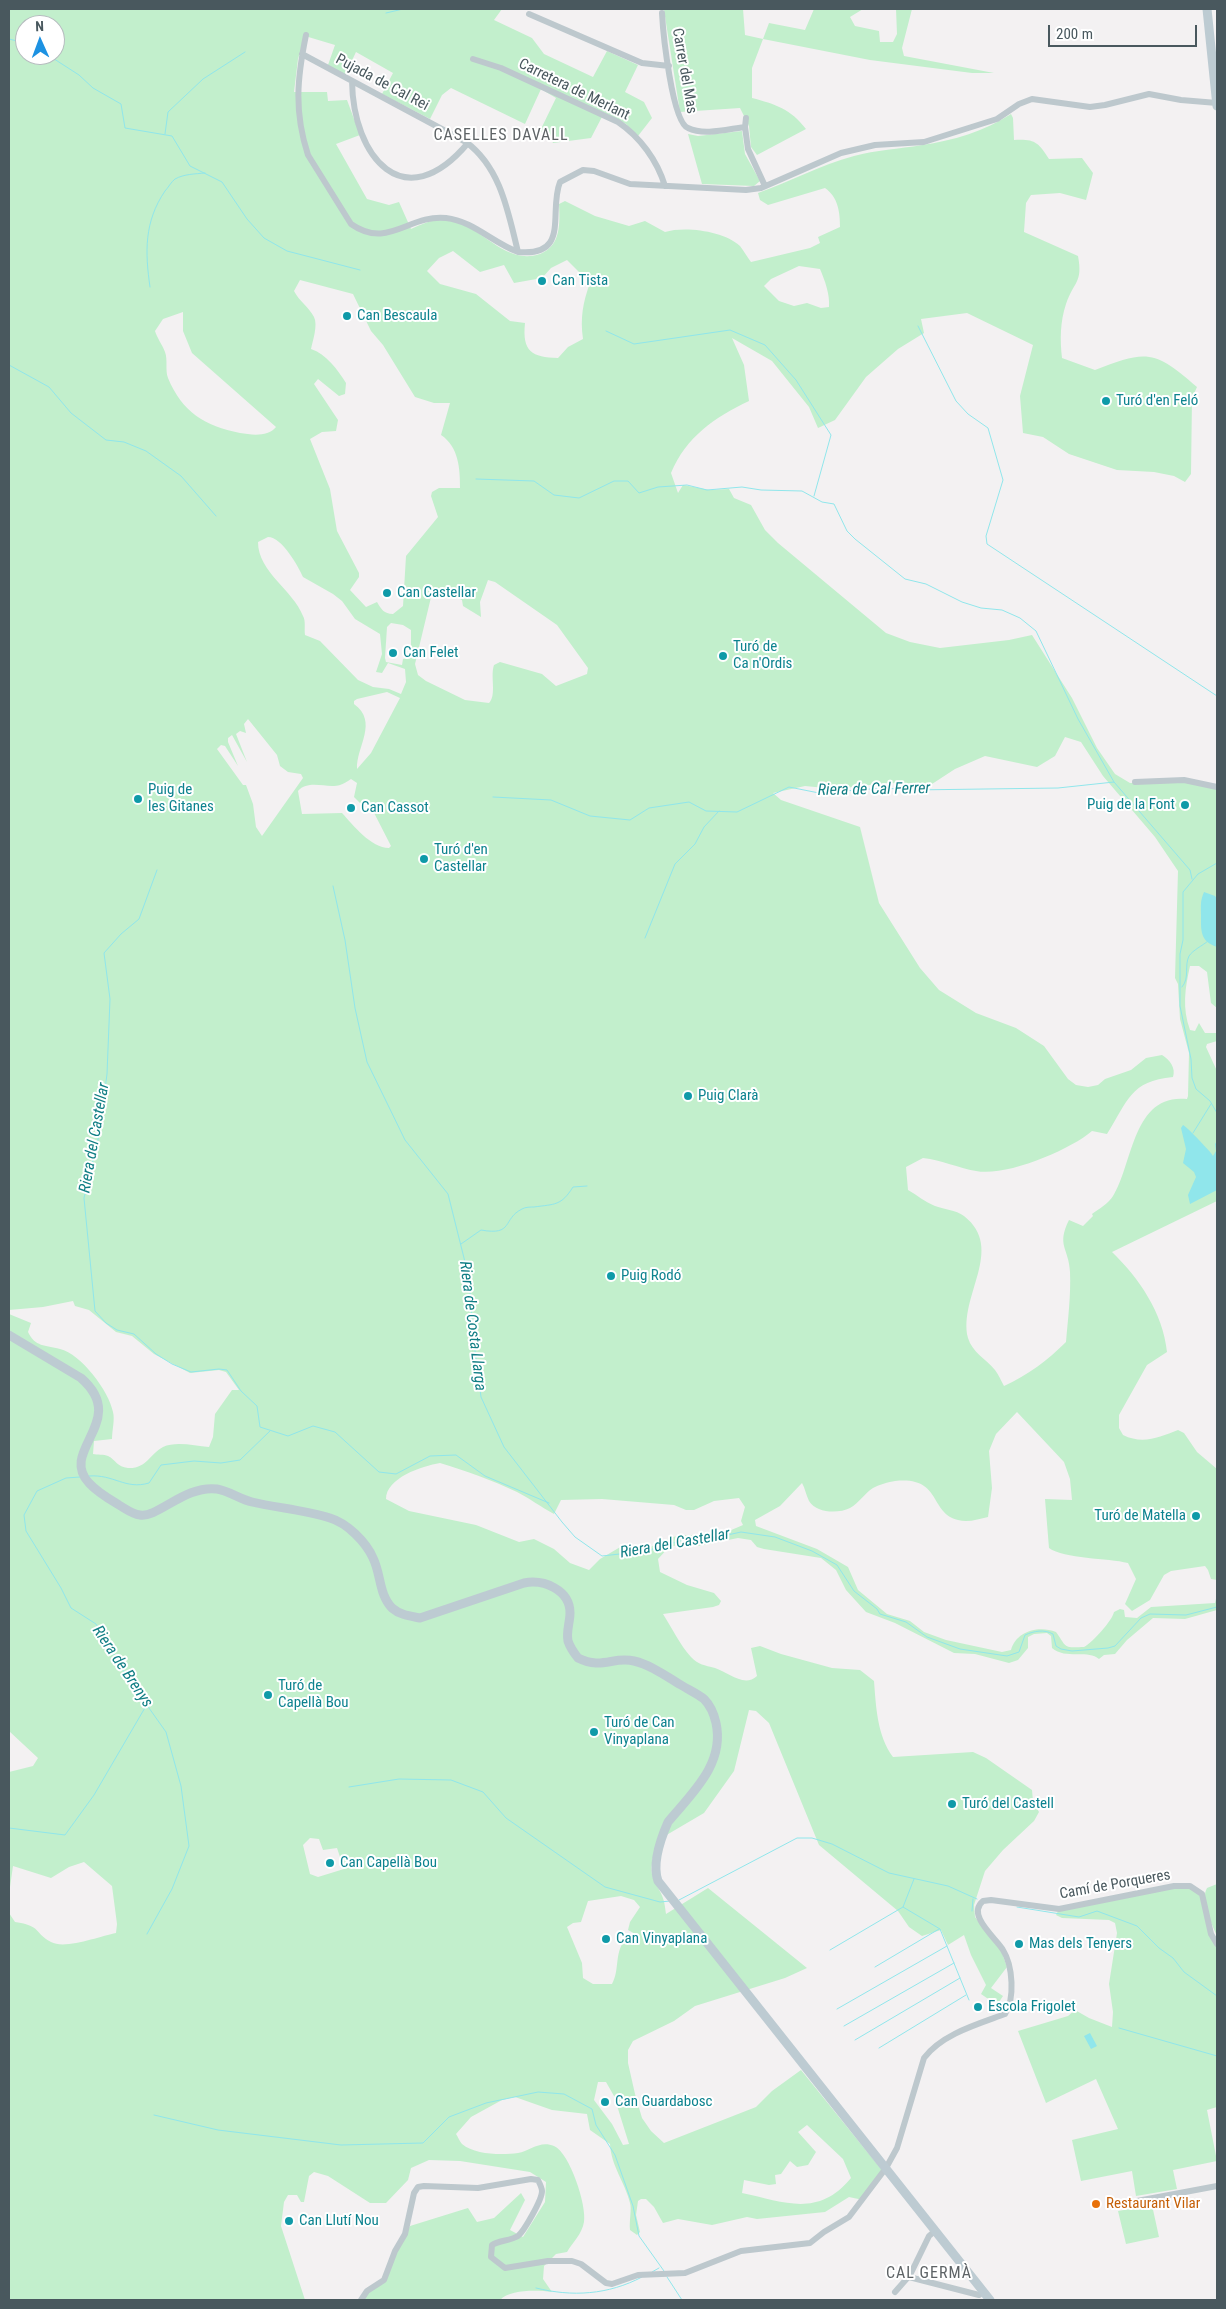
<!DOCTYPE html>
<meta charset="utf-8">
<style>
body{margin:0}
#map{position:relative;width:1226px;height:2309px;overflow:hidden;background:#f3f1f2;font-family:"Roboto Condensed",sans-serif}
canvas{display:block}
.frame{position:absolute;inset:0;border:10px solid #49585e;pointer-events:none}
.north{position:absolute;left:15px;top:15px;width:50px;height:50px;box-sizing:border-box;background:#fff;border:1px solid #b6bcbf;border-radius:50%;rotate:358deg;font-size:14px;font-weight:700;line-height:20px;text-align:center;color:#49585e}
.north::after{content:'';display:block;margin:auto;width:18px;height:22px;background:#1d92e2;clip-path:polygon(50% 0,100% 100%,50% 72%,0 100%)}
.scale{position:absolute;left:1048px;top:25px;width:149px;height:22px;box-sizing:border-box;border:2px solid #49585e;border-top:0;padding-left:6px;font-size:15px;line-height:18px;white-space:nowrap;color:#49585e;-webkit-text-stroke:4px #fff;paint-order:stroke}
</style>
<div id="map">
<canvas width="1226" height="2309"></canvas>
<div class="frame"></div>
<div class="north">N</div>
<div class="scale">200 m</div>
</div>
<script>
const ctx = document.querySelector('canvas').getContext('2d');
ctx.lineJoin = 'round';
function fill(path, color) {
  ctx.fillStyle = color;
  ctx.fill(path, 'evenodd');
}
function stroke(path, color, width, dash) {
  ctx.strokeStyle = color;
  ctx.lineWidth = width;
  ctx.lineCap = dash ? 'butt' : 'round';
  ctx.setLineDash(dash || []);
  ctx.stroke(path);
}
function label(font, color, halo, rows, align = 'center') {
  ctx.font = font + ' "Roboto Condensed",sans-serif';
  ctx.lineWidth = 4;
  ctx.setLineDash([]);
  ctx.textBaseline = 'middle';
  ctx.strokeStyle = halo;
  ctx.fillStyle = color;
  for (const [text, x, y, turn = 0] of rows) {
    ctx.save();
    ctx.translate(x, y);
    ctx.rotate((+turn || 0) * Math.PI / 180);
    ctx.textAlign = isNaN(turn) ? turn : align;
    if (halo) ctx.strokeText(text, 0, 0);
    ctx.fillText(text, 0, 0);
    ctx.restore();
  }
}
fill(new Path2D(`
 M9,9H502L494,20L532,38L544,54L593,77L607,51L638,65L625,92L644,102L652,118L638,136L626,124L604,113L591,138L553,143L551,139L540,131L556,98L541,89L525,124L451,88L442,95L430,119L382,94L393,73L356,52L345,75L328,65L335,45L305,36L298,59L294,92H327L328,101L347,100L360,135L336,144L367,199L389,205L399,202L411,229C423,224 435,218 448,220C482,224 503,266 540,254C561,246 560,223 559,204L565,201L595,216L629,226L645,221L665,232C685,226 724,231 740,246C744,251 747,257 751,262L810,248L820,243L818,237L840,227C840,212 838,197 825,188L768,205L760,200L758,193C790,182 820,165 854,156C876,150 899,149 922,145C952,141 985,131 1011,114L1013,118L1014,140C1035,139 1038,142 1049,159L1082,158L1093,173L1086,200L1060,193L1031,195L1026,203L1024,232L1078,256C1083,283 1074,281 1066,304C1060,322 1060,340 1062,358L1095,370C1148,349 1155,351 1197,387L1192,398L1191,474L1185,482L1174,476L1154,472L1117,470L1069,454L1043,437L1023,433L1020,396L1033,345L967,313L921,319L924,333L898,349L866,377L835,420L818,428L809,407L772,361L732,338L744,365L749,401C715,417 686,437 671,473L678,493L683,485L710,490L729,489L734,498L751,505L765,530L778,543L886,633L910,642L940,648L1009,640L1032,635L1072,698L1097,748L1115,774L1130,783L1192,782L1217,787V1008L1211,1003L1207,972L1199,966H1190C1185,988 1182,1008 1190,1030L1195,1031L1199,1023L1205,1033H1217V1041L1207,1044L1206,1047L1217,1071V1201L1112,1252C1139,1278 1163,1313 1167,1352L1147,1365L1119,1415V1428L1123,1435C1143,1445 1160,1437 1178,1430L1184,1433L1197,1452L1217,1469V1580L1211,1579L1208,1570L1205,1566L1171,1571L1164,1575L1150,1600L1132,1611L1125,1604L1136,1579L1128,1563C1108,1558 1064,1559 1049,1548L1045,1499L1072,1500L1070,1479L1064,1462L1017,1412L996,1434L989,1451L992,1488L988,1517C979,1519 968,1523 958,1520C929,1513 942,1476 895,1481C889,1482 878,1485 873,1488C865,1493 859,1503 850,1508C838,1514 816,1513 809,1501C806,1495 805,1488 802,1483L780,1506L755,1520L756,1526L817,1549L848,1567L858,1590L887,1614L910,1621L924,1632L946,1640L1002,1652L1011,1650C1016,1631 1039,1625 1056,1632C1067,1647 1062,1648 1084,1647C1093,1642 1112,1621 1114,1612L1120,1609L1124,1610L1125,1617L1137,1618L1151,1607L1215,1603L1217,1594V1610L1185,1619L1153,1618L1127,1640L1115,1654L1104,1655L1099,1659C1087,1649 1066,1660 1052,1648L1051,1636L1047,1633L1034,1634L1028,1637V1648L1018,1660L1009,1663L975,1654L954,1653L895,1623L866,1612L846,1590L836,1570L821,1558L764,1549L757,1547L751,1540L738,1538L698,1546L678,1545L669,1547L658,1559L660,1572L687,1585L714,1593L721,1601L719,1605L713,1607L663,1614C672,1628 680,1645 691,1657C699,1665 704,1665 715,1668C728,1672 744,1688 757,1676L751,1648L760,1646L781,1654L832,1668L860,1670L874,1681C876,1706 877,1736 893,1757L973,1752L986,1758L1032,1790L1033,1801L1039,1812L1034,1821L1003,1850L985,1871L974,1905L975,1917L1001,1950L1007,1967L991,1988L1003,1996L997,2005L981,1994L986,1985L971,1955L964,1935L948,1945L941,1930L922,1936L909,1927L898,1911L819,1845L769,1723L756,1711L749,1710L734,1771L704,1813L658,1840C655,1851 648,1868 654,1880C661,1895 664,1894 666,1914L708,1888L807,1968L785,1978L695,2006L674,2021L633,2041L628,2050V2063L635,2094L642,2118L651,2131L664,2143L756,2107L772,2091L801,2070L881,2169L882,2171L863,2200L849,2197L825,2212L757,2219L747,2217L712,2225L678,2219L663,2223L654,2207L646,2199H641L638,2201L636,2215L640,2232L637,2235L630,2230C629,2221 632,2209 630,2203C625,2182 611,2166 610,2144L590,2130L587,2114L552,2110L515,2097L502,2100L471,2117L456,2134C458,2137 460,2142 462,2144C475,2155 502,2155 518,2153C530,2151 540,2140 554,2146C570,2153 587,2206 584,2222C582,2234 573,2242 567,2252L556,2254L544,2266L543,2279L552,2292C538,2290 510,2289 500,2300H359L382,2278L410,2226L468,2208L477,2222L494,2218L521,2193L525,2200L510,2230L523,2237L545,2202L546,2182L530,2172L460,2161L429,2160L411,2168L408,2180L386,2203H370L328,2176L314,2172L309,2176L304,2202H301L297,2195H288L284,2202L281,2226L305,2300H9V1913L15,1922C42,1926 33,1932 51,1942C65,1950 100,1936 116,1933L117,1924L112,1886L84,1862L69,1867L51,1878L13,1866L9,1894V1772L33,1766L38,1758L9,1731V1314L31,1323L28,1332C35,1347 45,1345 60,1349C81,1354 109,1391 113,1412C115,1420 112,1430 112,1439L94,1441L93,1454C97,1455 104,1454 108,1456C116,1460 117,1467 128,1468C146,1469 149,1455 163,1447C176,1441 195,1446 209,1447L213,1437L215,1414L232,1390H239L226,1372L219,1370L190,1373L154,1354L132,1336L116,1332L89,1310L75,1306L73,1301L43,1307L9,1310ZM25,25H55V55H25ZM453,251L480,272L504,265L514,283L542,278L551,268L567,260L590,283C583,302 580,318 583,339L568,347L558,358C532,357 522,352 525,323L510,321L476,294L440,284L427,271L439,258ZM799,266L820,269C825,281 830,294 829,307L821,308L807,303L794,306L779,301L764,286L771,279ZM300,280L353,294L371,331L383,345L415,397L434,403H450L441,435C459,447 460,469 460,488H439L432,492L431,496L438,517L406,556L403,606L393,614C384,614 381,609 377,602L366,607L350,590L359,577V573L337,531L330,489L310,439L322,432L336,431L338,420L314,384L318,379L339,396L345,394L346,383C338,370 326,354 311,349C313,340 318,325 314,317C309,307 299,301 294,291ZM183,312V331L192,353L276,427C268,437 252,435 240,433C205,426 182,412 168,378C165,370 168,360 165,352C162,344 157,338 155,331L163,319ZM268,537C282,537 298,566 303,577L333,594L342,601L355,619L380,634L382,654L376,672L382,673L388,663L405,669L406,682L401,694L389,689L373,687L358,680L320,641L305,635C304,629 306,621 303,616C293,590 258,572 258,542ZM488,580L495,582L557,625L588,668L587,674L556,686L542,674L500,662L494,665C490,676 497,695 489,703L465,700L426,681L418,675L415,664L433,589L435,588L462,600L463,606L481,617L480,602ZM391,623L403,625L411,630V657L403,659L402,665L386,662L385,658L387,627ZM387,692L400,698L371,753L357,769C356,747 379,722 354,704V701L357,699ZM248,719L277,755L280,766L288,772L301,774L303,778L262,836L256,827L253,804L246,785H243L217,749L221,745L225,746L238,766L228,742V738L232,735L247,762L236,734L240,731L246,733L244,724ZM1065,737L1081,742L1103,776L1155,837L1178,871L1175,978L1178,984L1180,1019L1189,1053L1188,1096L1187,1099C1132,1093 1133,1165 1113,1196C1109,1203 1099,1209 1092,1214L1093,1216L1083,1226L1069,1220C1056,1246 1069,1248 1070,1272C1071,1295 1068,1319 1066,1342C1048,1360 1028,1375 1004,1386C1001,1381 999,1375 995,1370C986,1359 972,1352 968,1338C958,1296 1006,1249 964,1216C956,1210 943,1209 935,1206C925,1202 917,1195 908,1190L906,1167L923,1158C942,1160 958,1168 976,1171C1006,1177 1070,1150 1092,1131L1107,1134C1128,1101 1130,1081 1173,1077C1176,1068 1170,1060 1162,1055L1146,1058L1131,1070L1105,1079L1098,1085L1088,1087L1076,1085L1068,1079L1044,1046L1016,1028L976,1013L939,990L920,968L879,903L860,827L781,800L773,793L805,786L836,789L886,783L932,784L955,769L985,756L1037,767L1055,756ZM351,779L357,783L354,797L362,805H370L391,846L389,848C371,848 353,825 342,813L302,814L298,791C309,779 327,789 340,785C343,784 348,781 351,779ZM440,1463C466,1471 492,1480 517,1492C529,1498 541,1507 554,1514L561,1500L602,1499L674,1505L686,1510H694L714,1501L739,1498L745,1507L741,1521L743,1525L729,1531L708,1536L687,1535L672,1537L648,1548L622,1546L600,1559L589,1570L570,1563L554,1549L534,1539L519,1542L476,1525L409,1511L386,1499C386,1478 422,1466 440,1463ZM310,1838L319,1839L323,1850L337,1848L344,1869L318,1877L310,1874L303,1845ZM621,1896L634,1900L640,1907L630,1922L628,1930L637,1935L635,1940H625C614,1953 620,1970 612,1984H593L583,1978L582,1963L567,1927L573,1923L581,1922L588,1901ZM598,2082H606L614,2096L629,2144L623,2145L612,2124L594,2100ZM807,2125L843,2159L851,2178C818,2218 785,2202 742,2193L744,2180L769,2185L776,2184L775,2175L781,2174L790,2161L797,2167L808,2165L816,2152L798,2132Z
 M646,9H743L745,35L763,39L769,23L805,30L814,9H863L850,17L855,26L879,31L880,42H893L897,34L896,9H912L902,48L904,56L994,73H972L870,60L763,39L752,68V98C775,104 791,109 806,129L757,155L751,147L749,126L740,108L680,112L664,10Z
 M742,131L745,154L760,181L754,186L702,184L688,134L698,136Z
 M1217,1884V1936C1212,1924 1200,1900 1207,1888Z
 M1174,1888H1190L1200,1895L1209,1935L1217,1948V2107L1207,2110L1217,2161L1173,2170L1177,2189L1136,2196L1132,2171L1081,2181L1072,2140L1118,2129L1096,2079L1046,2103L1018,2031L1068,2016L1075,2010L1089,2018L1112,2027L1113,2012L1109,1984L1117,1933L1115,1923L1109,1920L1062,1918L1056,1915L1058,1911Z
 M1152,2205L1159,2237L1126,2244L1118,2211Z`), '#c2efcc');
fill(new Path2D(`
 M1204,892L1215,896L1217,899V947C1200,941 1201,931 1201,915C1201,906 1200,901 1204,892Z
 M1183,1125C1186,1126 1212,1153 1213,1156L1216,1151L1215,1144L1217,1141V1190L1190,1204L1188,1195L1196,1177L1194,1172L1183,1163L1186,1149L1181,1128Z
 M1090,2033L1097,2046L1091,2049L1084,2036Z`), '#90e6eb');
stroke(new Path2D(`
 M386,13L403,9
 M9,39L25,43
 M48,55L79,75L93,88L121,104L125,128L172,136L190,166L222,182L247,219L264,238L287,251L360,270
 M165,134L168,112L203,79L245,52
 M150,287C145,252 144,222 165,191C168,188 171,182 175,179C184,174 195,174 205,173
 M918,326L956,401L968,414L988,428L1003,480L986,536L987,544L1217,696
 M606,331L634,344L730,330L765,345L796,380L831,435L814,496
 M9,365L49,387L71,413L106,440L124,442L146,451L181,476L216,516
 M476,479L534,481L554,495L579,498L614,481H628L639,493L658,487L687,485L707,490L742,487L761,490L802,491L822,502L834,504L847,531L855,539L905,579L926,584L962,602L981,608L1002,610L1020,618L1036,631L1078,719L1114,782
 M493,797L551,800L590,816L630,820L649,808L689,802L706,811L737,812L789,787L819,793L883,788L912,790L1058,788L1114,782L1190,870L1192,879
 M1217,863L1198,874L1183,892V940L1180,954V1006L1191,1059L1192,1078L1196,1089L1210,1101L1217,1113
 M157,870L139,919L121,934L104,953L110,999L107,1074L99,1135L84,1198L95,1311L106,1323L117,1330L134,1334L156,1354L172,1364L191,1372L219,1369L227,1370L241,1391L257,1406L260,1427L288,1436L313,1426L335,1432L379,1472L396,1474L430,1456L456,1455L485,1476L549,1503
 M333,886L345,940L355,1008L367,1062L405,1140L448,1194L469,1278L473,1335L481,1397L504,1447L562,1522L575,1537L602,1556L646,1551L680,1541L705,1540L741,1532L775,1537L812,1551L837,1565L854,1591L877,1609L880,1614L906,1622L927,1637L960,1649L1007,1656L1019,1652L1025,1635C1034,1631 1044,1629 1053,1634L1056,1646L1061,1649L1072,1651L1108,1648L1115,1646L1141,1618L1150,1614L1186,1615L1217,1607
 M645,938L675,864L695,844L704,827L719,811
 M1182,987C1190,978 1184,966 1189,956C1193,950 1202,946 1208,941
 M1193,1133L1211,1104
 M461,1244L481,1230C514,1236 502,1219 522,1209C525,1207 531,1207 534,1207C555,1204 561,1206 573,1187L587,1186
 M89,1476C114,1474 125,1490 149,1483L161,1465L194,1461L221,1463L240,1460L270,1431
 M80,1477L66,1478L37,1491L24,1515L26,1531L61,1588L71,1608L96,1624L127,1677L166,1732L181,1786L189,1846L172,1889L147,1934
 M349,1787L399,1779L451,1780L483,1792L506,1818L605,1887L660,1902L670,1901
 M9,1828L65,1835L94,1795L146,1706
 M914,1879L903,1907L940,1929L969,2000
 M679,1900L797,1838H812L832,1844L889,1873L948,1886L977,1899
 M1017,1907L1079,1917L1097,1911L1137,1926L1159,1948L1173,1958L1184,1972L1217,1996
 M972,1911L973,1899
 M830,1950L903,1907
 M875,1967L939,1929
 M837,2009L947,1946
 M844,2026L954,1963
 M1119,2028L1217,2056
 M855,2040L960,1978
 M879,2048L966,1995
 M154,2115L218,2130L341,2145L423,2143L449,2117L486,2103L538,2092L564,2094L592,2109L596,2125L615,2155L633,2206L639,2236L664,2271
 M652,2272L659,2268
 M667,2277L682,2300
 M536,2288C572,2297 608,2295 642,2277`), '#90e6eb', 1);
stroke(new Path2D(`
 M662,13C663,32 672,122 688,128C704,136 728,129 745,127L748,149L765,186
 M529,14L642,63L669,66
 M306,35C297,79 294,112 308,155L351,224C388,250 409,214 446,218C473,221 493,243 518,252
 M302,54L466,142C501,168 508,212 518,252C571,257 548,212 560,182L583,170L594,171L630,184L746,190L761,188L841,153L875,145L924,142L997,119L1019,104L1032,99L1090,107L1105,105L1149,94L1181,100L1217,103
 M473,59L501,68L618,122C640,137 657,160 665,186
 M352,81C353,157 404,219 468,143
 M745,127L746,118
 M1135,782L1184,780L1217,787
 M1137,2201L1217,2186
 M909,2277L979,2295L983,2292
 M895,2292L910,2275L929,2236L935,2231
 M361,2300L367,2291L384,2280L395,2251L405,2234L414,2193L418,2187L424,2186L478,2188L531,2179L538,2180C540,2184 542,2188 542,2191C542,2200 524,2231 518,2236C510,2241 500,2240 492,2245L491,2257L505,2268L548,2261H572L581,2264L606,2283L612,2284L638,2275L685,2273L741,2251L810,2243L824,2232L849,2217L886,2168L897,2148L924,2058C942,2034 978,2024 1005,2014C1015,1999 1013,1966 1003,1950C996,1938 966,1915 983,1901L991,1900L1059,1909L1174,1886H1190L1202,1894L1211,1934L1217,1944`), '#bdc8cd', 6);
stroke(new Path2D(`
 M1207,9L1217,106
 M9,1335L81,1378C130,1421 58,1450 89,1483C97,1492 109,1499 119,1505C126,1509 132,1514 140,1515C158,1518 185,1485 217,1489C229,1491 240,1499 252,1502C278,1508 304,1510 330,1518C347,1523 366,1542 373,1558C381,1574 379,1595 392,1608C400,1615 410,1616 420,1618L524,1583C544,1579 570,1590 570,1613C570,1622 566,1632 568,1641C570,1647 574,1653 578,1658C602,1670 613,1656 634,1661C651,1665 666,1676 681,1685C689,1690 698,1694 704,1699C711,1706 714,1714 716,1723C725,1764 692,1793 668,1822C661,1838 652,1864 658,1881L990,2300`), '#bdcbd2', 9);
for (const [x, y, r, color] of [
 [542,281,5,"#0f9aa8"],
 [347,316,5,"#0f9aa8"],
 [1106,401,5,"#0f9aa8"],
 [387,593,5,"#0f9aa8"],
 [393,653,5,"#0f9aa8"],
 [723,656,5,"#0f9aa8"],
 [138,799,5,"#0f9aa8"],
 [1185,805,5,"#0f9aa8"],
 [351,808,5,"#0f9aa8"],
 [424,859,5,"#0f9aa8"],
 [688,1096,5,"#0f9aa8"],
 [611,1276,5,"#0f9aa8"],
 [1196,1516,5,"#0f9aa8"],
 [268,1695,5,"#0f9aa8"],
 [594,1732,5,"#0f9aa8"],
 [952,1804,5,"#0f9aa8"],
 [330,1863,5,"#0f9aa8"],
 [606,1939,5,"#0f9aa8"],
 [1019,1944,5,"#0f9aa8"],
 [978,2007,5,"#0f9aa8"],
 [605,2102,5,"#0f9aa8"],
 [1096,2204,5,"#e8710a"],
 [289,2221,5,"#0f9aa8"]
]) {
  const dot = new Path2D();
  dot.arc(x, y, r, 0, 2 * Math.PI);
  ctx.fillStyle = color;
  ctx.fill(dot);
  stroke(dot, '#fff', 2);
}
label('15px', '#49585e', '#fff', [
 ["Carrer del Mas",684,71,80],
 ["Pujada de Cal Rei",382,83,28],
 ["Carretera de Merlant",574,90,26],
 ["Camí de Porqueres",1115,1885,-10]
]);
label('15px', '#0d838f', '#fff', [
 ["Can Tista",552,281],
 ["Can Bescaula",357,316],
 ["Turó d'en Feló",1116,401],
 ["Can Castellar",397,593],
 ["Turó de",733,647],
 ["Ca n'Ordis",733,664],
 ["Can Felet",403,653],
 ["Puig de",148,790],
 ["les Gitanes",148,807],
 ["Puig de la Font",1175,805,"right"],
 ["Can Cassot",361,808],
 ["Turó d'en",434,850],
 ["Castellar",434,867],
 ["Puig Clarà",698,1096],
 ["Puig Rodó",621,1276],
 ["Turó de Matella",1186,1516,"right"],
 ["Turó de",278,1686],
 ["Capellà Bou",278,1703],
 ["Turó de Can",604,1723],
 ["Vinyaplana",604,1740],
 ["Turó del Castell",962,1804],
 ["Can Capellà Bou",340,1863],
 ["Can Vinyaplana",616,1939],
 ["Mas dels Tenyers",1029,1944],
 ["Escola Frigolet",988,2007],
 ["Can Guardabosc",615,2102],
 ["Can Llutí Nou",299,2221]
], 'left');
label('15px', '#c56008', '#fff', [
 ["Restaurant Vilar",1106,2204]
], 'left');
ctx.letterSpacing = '1px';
label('16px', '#5e6366', '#fff', [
 ["CASELLES DAVALL",501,136],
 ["CAL GERMÀ",929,2274]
]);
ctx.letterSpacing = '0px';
label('italic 16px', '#107e84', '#fff', [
 ["Riera de Cal Ferrer",874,790,-1],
 ["Riera del Castellar",95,1138,-80],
 ["Riera de Costa Llarga",472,1326,83],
 ["Riera del Castellar",675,1544,-10],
 ["Riera de Brenys",122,1667,56]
]);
</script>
